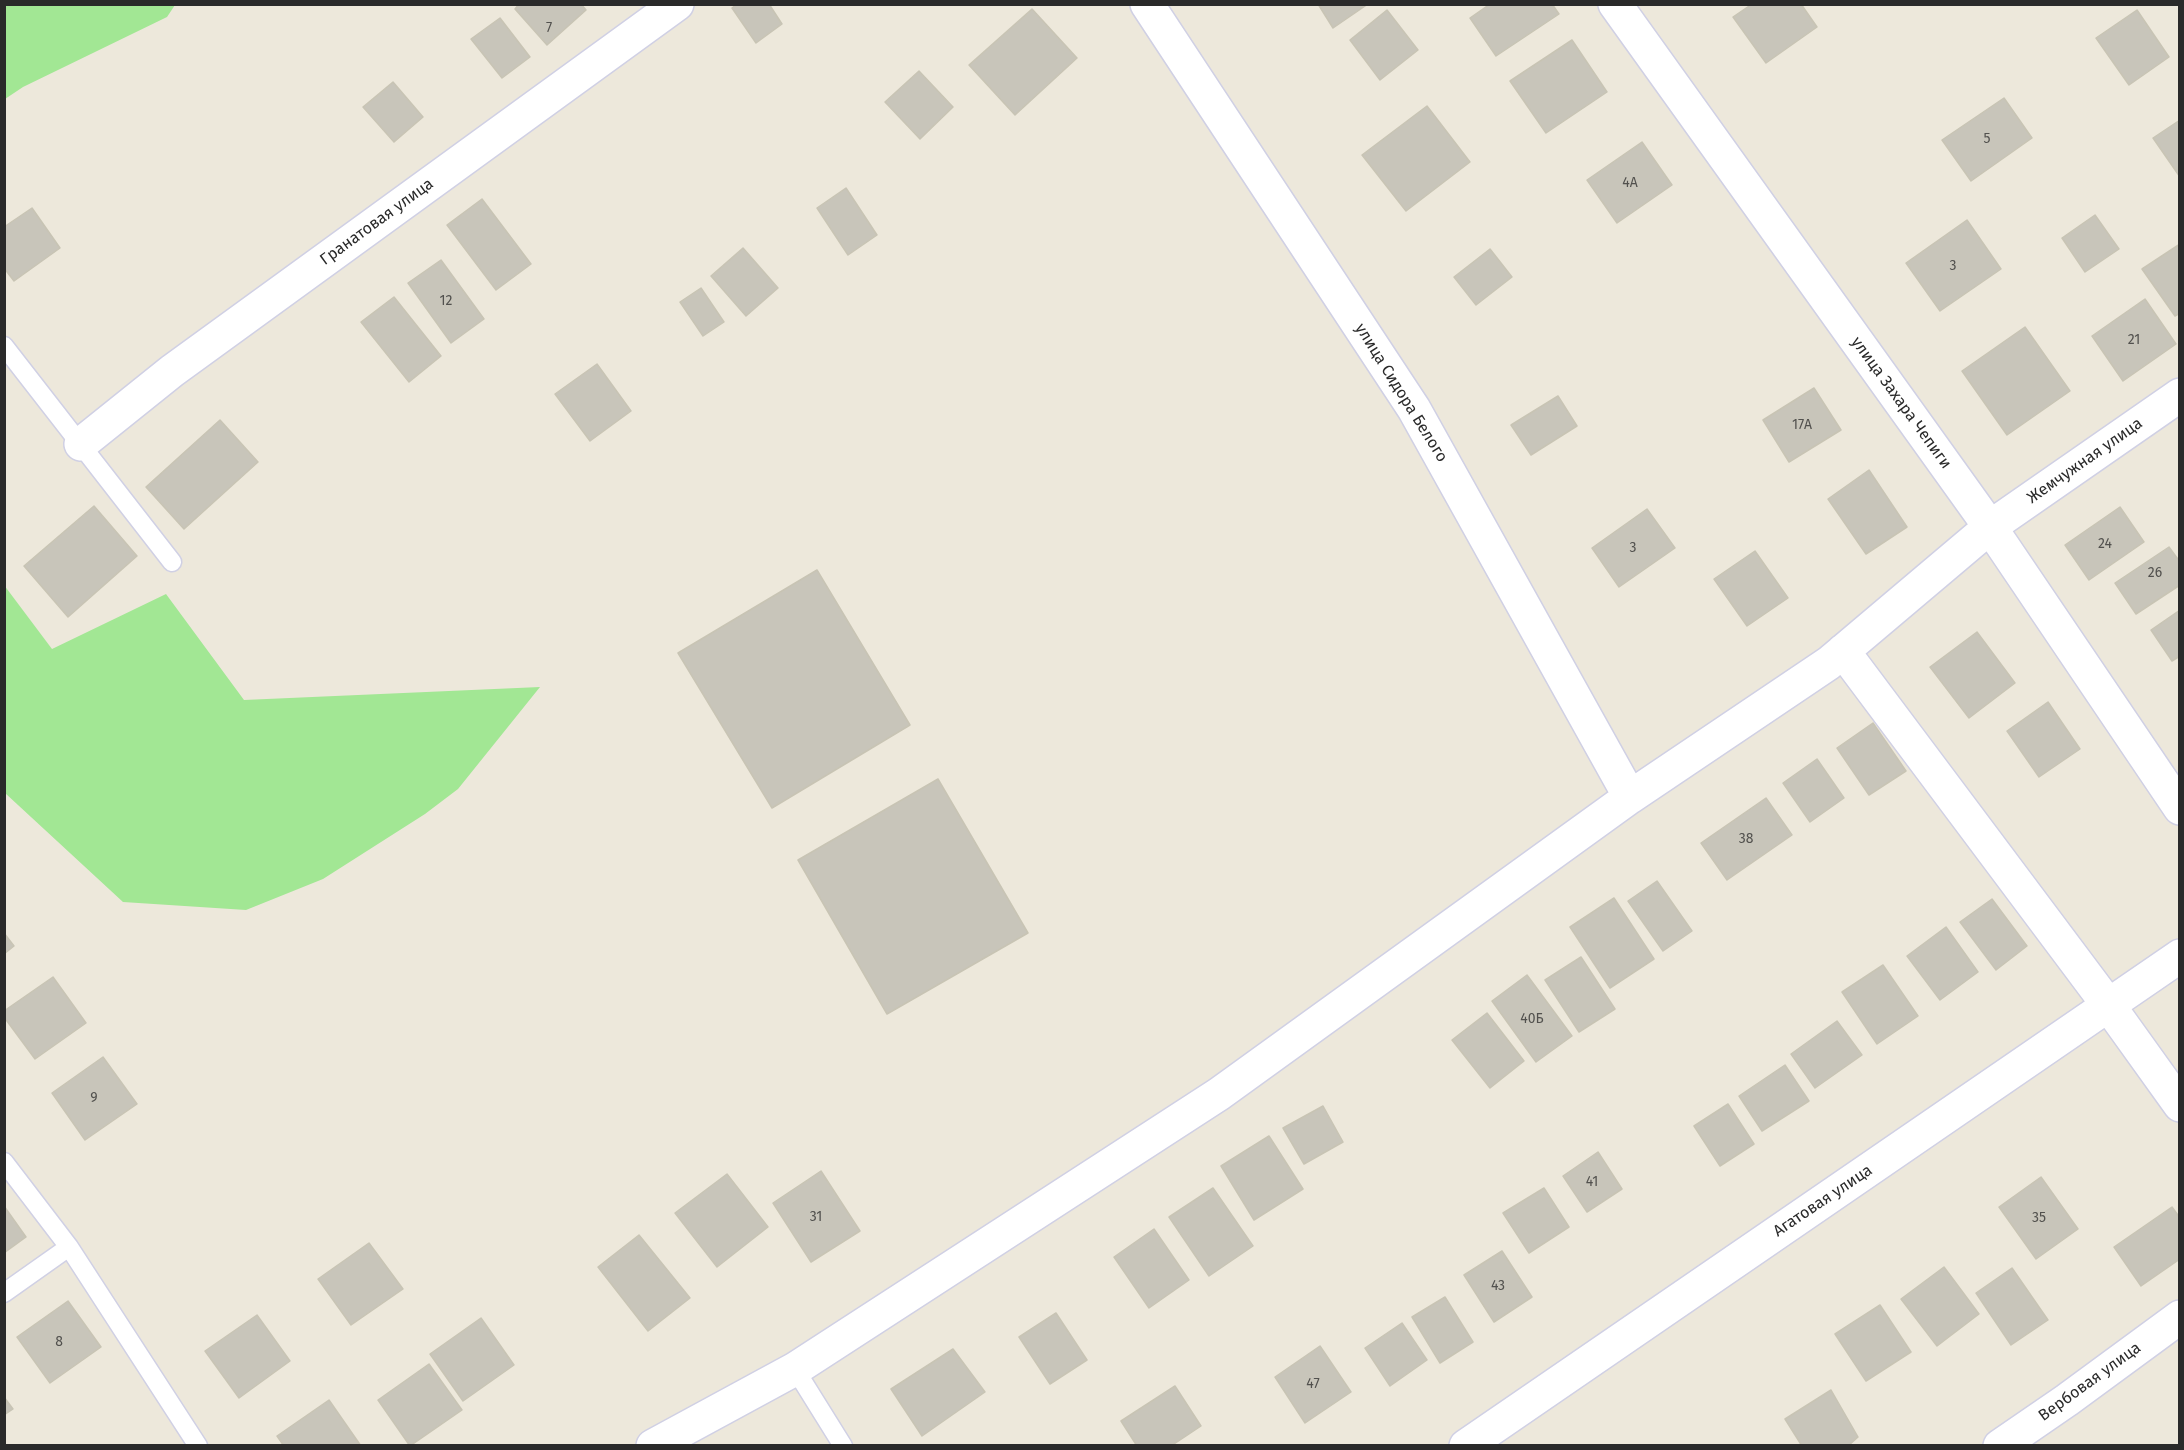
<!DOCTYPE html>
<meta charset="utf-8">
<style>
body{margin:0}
#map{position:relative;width:2184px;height:1450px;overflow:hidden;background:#ede8db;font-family:"Fira Sans",sans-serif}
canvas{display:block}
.frame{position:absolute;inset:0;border:6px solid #2a2a2a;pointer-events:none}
</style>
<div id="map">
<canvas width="2184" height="1450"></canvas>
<div class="frame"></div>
</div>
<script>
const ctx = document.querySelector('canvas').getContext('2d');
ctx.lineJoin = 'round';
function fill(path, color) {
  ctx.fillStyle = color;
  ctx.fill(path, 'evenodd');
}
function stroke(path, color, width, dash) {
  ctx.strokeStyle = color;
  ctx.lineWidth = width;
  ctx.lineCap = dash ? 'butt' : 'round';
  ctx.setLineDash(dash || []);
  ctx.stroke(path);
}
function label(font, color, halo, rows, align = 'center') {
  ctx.font = font + ' "Fira Sans",sans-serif';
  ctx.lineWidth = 4.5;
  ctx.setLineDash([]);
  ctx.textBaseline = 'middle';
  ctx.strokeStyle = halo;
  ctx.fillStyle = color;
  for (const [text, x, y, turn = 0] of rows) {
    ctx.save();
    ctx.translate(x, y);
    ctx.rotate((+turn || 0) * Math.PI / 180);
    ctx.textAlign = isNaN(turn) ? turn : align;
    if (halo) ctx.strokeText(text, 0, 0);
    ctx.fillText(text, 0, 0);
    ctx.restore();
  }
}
fill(new Path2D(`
 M5,4H175V5L167,17L23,87L5,99Z
 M4,585L52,649L166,594L244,700L540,687L458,789L425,814L323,879L246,910L123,902L5,793Z`), '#a2e794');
const building = new Path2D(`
 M519,4H581L586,10L547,45L515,9Z
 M737,4H769L782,24L756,43L732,8Z
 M1318,4H1368L1333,28Z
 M1490,4H1552L1559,14L1496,56L1470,18Z
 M1752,4H1801L1817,27L1766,63L1733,17Z
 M1032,9L1077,58L1015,115L969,65Z
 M1387,10L1418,50L1380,80L1350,40Z
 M2137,10L2169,57L2129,85L2096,38Z
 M500,18L530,57L502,78L471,39Z
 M1572,40L1607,92L1546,133L1510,81Z
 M919,71L953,107L920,139L885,102Z
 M393,82L423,117L394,142L363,107Z
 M2004,98L2032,138L1971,181L1942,140Z
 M1427,106L1470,162L1406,211L1362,155Z
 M2180,120V177L2153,138Z
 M1642,142L1672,185L1617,223L1587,180Z
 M846,188L877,235L848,255L817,208Z
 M482,199L531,264L496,290L447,225Z
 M32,208L60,248L14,281L4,268V227Z
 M2095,215L2119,249L2085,272L2062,238Z
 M1967,220L2001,269L1940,311L1906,263Z
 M2180,244V313L2175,316L2142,269Z
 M743,248L778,288L746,316L711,276Z
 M1490,249L1512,277L1476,305L1454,277Z
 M441,260L484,319L451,343L408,283Z
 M701,288L724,322L703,336L680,302Z
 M394,297L441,356L409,382L361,322Z
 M2145,299L2176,344L2123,381L2092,336Z
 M2025,327L2070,391L2007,435L1962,371Z
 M597,364L631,411L590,441L555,394Z
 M1814,388L1841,430L1789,462L1763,420Z
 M1558,396L1577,426L1531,455L1511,425Z
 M220,420L258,462L184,529L146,487Z
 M1869,470L1907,527L1866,554L1828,499Z
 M94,506L137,556L68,617L24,566Z
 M2120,507L2144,542L2089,580L2065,545Z
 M1647,509L1675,548L1619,587L1592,548Z
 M2169,547L2180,562V585L2136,614L2115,583Z
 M1755,551L1788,598L1747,626L1714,579Z
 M817,570L910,725L772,808L678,653Z
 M2180,610V656L2172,661L2151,630Z
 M1977,632L2015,683L1969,718L1930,667Z
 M2048,702L2080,749L2039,777L2007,731Z
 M1873,723L1906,771L1869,795L1837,748Z
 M1817,759L1844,798L1810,822L1783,783Z
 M938,779L1028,933L887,1014L798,860Z
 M1766,798L1792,835L1727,880L1701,843Z
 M1657,881L1692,931L1663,951L1628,901Z
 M1614,898L1654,959L1610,988L1570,927Z
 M1992,899L2027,946L1996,970L1960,922Z
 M1946,927L1978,972L1940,1000L1907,956Z
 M4,933L14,946L4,954Z
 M1581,957L1615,1009L1579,1032L1545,980Z
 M1883,965L1918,1016L1877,1044L1842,992Z
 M1527,975L1572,1036L1536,1062L1492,1001Z
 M53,977L86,1023L35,1059L4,1017V1011Z
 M1487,1013L1524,1061L1490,1088L1452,1040Z
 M1837,1021L1862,1055L1815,1088L1791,1054Z
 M103,1057L137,1104L85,1140L52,1093Z
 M1785,1065L1809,1101L1762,1131L1739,1096Z
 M1728,1104L1754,1144L1720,1166L1694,1126Z
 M1323,1106L1343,1142L1304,1164L1283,1128Z
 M1269,1136L1303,1189L1254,1220L1221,1166Z
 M1598,1152L1622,1189L1587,1212L1563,1176Z
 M821,1171L860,1231L811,1262L773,1203Z
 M727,1174L768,1227L717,1267L675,1213Z
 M2041,1177L2078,1229L2036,1259L1999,1207Z
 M1213,1188L1253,1246L1209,1276L1169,1217Z
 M1544,1188L1569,1227L1529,1253L1503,1213Z
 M4,1206L26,1237L4,1253Z
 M2172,1207L2180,1218V1259L2141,1286L2114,1247Z
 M1154,1229L1189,1280L1149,1308L1114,1257Z
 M639,1235L690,1298L648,1331L598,1267Z
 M369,1243L403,1289L351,1325L318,1279Z
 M1502,1251L1532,1297L1494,1322L1464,1275Z
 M1944,1267L1979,1314L1937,1346L1901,1299Z
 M2012,1268L2048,1320L2011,1345L1976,1293Z
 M1445,1297L1473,1342L1440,1363L1412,1317Z
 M68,1301L101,1347L50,1383L17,1337Z
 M1880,1305L1911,1352L1866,1381L1835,1334Z
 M1056,1313L1087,1360L1050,1384L1019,1337Z
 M257,1315L290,1361L239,1398L205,1351Z
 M481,1318L514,1365L463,1401L430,1354Z
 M1402,1323L1427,1360L1390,1386L1365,1348Z
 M1320,1346L1351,1392L1305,1423L1275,1377Z
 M953,1349L985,1392L922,1436L891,1389Z
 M429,1364L462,1410L410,1446L378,1400Z
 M1175,1386L1201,1426L1171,1446H1137L1121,1421Z
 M1831,1390L1858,1437L1848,1446H1802L1785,1419Z
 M4,1397L13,1409L4,1415Z
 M329,1400L361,1446H284L277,1436Z`);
fill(building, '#c8c5ba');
stroke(building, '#c8c4b4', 1.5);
const service = new Path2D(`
 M4,346L172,562
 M4,1162L69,1247L198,1446
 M4,1293L69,1247
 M795,1369L843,1446`);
const minor = new Path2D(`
 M1147,4L1414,409L1630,797
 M1615,4L1990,527L2180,808
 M81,444L172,371L677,4
 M1843,651L2109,1006L2180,1105
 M653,1446L795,1369L1219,1094L1630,797L1829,663L1990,527L2180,395
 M1466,1446L2180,956
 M2000,1446L2067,1400L2180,1317`);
stroke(service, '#d0d0e4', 21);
stroke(minor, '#d0d0e4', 36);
stroke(service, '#fff', 18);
stroke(minor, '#fff', 33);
label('14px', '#52514e', null, [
 ["7",549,28],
 ["5",1987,139],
 ["4А",1630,183],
 ["3",1953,266],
 ["12",446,301],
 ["21",2134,340],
 ["17А",1802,425],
 ["24",2105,544],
 ["3",1633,548],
 ["26",2155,573],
 ["38",1746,839],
 ["40Б",1532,1019],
 ["9",94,1098],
 ["41",1592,1182],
 ["31",816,1217],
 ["35",2039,1218],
 ["43",1498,1286],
 ["8",59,1342],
 ["47",1313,1384]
]);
label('16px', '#2a2a2a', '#fff', [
 ["Гранатовая улица",377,222,-36],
 ["улица Сидора Белого",1401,393,58],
 ["улица Захара Чепиги",1901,403,54],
 ["Жемчужная улица",2085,461,-35],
 ["Агатовая улица",1823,1201,-34],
 ["Вербовая улица",2090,1382,-36]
]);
</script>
